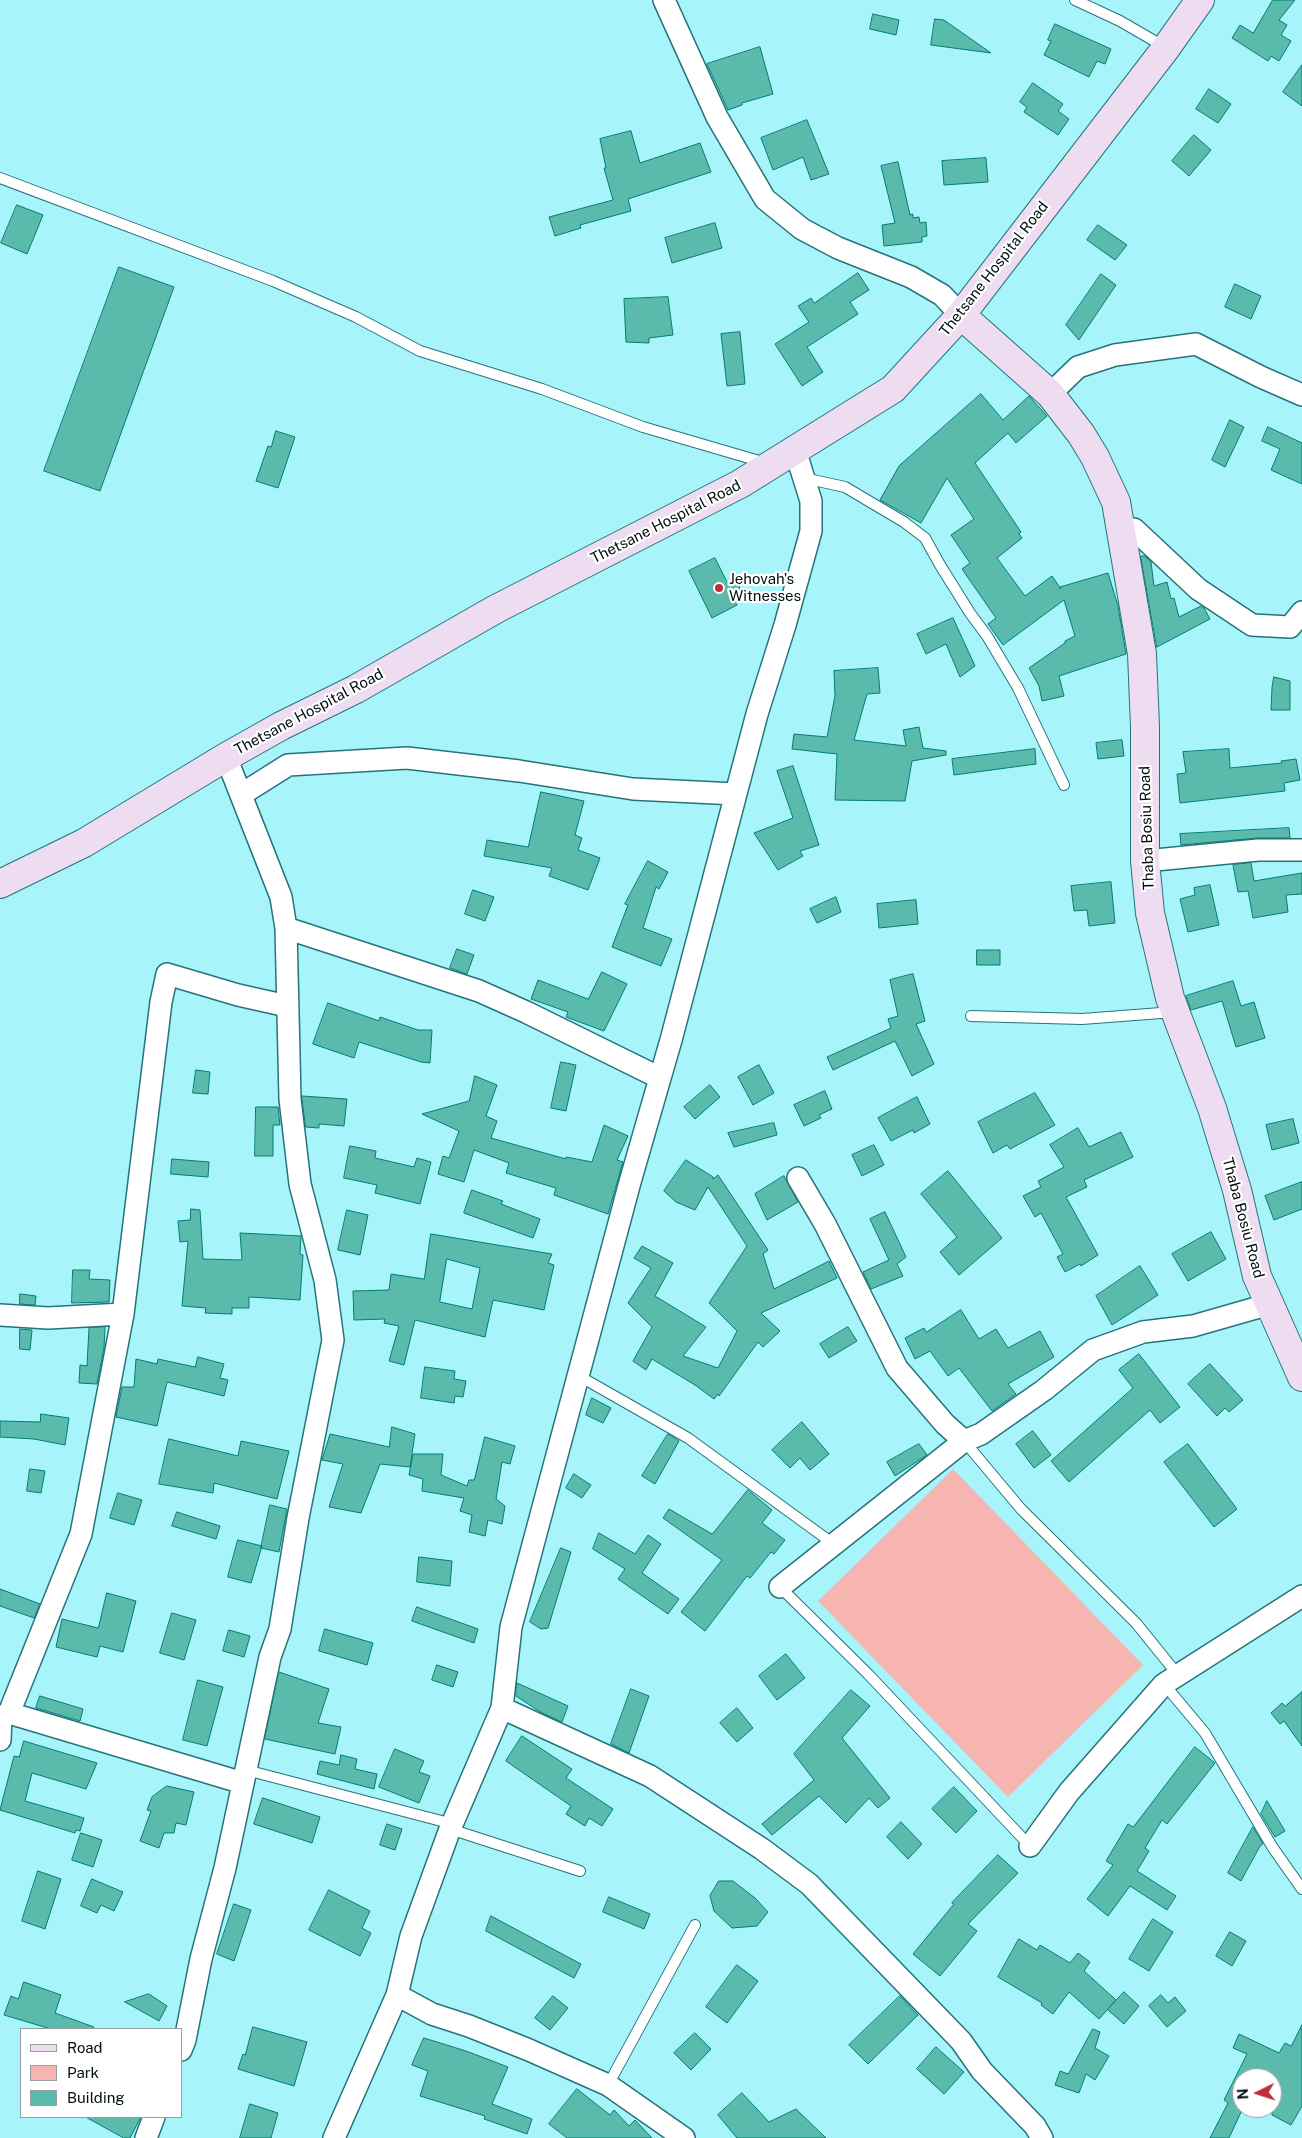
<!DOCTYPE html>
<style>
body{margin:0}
#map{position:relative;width:1302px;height:2138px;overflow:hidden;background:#a8f4fb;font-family:"Public Sans",sans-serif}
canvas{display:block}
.legend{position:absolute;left:20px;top:2028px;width:162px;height:90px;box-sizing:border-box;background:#fff;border:1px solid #999f9f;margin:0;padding:6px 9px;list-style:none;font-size:15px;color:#000e10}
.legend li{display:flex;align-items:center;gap:10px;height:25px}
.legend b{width:25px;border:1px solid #999f9f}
.north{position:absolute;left:1232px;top:2068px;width:50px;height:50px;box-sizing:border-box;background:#fff;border:1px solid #999f9f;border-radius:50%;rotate:266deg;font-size:14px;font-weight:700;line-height:20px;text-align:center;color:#000e10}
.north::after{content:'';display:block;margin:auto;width:18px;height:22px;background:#bf2f37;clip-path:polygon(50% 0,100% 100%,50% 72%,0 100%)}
</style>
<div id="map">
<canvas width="1302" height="2138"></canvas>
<ul class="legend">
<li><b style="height:6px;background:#eeddf1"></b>Road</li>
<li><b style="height:14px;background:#f6b5b0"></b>Park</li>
<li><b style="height:14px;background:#5abbad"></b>Building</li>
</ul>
<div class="north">N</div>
</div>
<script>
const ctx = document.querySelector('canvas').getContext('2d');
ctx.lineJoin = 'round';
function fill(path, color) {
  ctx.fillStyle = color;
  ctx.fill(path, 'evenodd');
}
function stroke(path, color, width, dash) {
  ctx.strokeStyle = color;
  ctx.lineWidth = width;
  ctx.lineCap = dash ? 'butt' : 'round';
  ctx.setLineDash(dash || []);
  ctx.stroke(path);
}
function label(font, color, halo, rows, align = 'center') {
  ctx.font = font + ' "Public Sans",sans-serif';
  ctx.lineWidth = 4.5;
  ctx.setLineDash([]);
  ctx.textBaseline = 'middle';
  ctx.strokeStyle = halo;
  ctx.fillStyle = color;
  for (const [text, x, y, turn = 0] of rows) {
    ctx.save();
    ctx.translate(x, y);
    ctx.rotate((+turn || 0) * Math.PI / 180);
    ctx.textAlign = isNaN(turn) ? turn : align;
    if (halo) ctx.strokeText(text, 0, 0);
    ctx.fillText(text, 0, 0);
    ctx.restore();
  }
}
fill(new Path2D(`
 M953,1469L1143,1665L1008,1797L818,1601Z`), '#f6b5b0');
const building = new Path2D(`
 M1273,0H1295L1279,20L1287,25L1281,35L1291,41L1279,61L1271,56L1268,61L1232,38L1240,25L1253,33Z
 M873,14L899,20L896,35L870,29Z
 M935,19L944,20L991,53L931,45Z
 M1055,24L1111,49L1105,64L1097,61L1089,77L1044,55L1051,41L1048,40Z
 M760,47L773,94L742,103V105L728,110L707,64Z
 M1302,65V106L1283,92Z
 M1033,83L1063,104L1058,111L1069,119L1058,135L1024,112L1027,107L1020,102Z
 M1209,89L1231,104L1218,123L1196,109Z
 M807,120L829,174L811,180L803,157L773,170L761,138Z
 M631,131L640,163L700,143L711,172L628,199L631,211L580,225L581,228L555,236L549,217L613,200L604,168H606L600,139Z
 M1194,135L1211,150L1189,176L1172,161Z
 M986,158L988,182L944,185L942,161Z
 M898,162L910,215L913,214V218L919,217L920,223L926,222L927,236L922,237V242L884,246L882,225L895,223L881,166Z
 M17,205L43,215L27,254L1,243Z
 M715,223L722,248L672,263L665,238Z
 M1098,225L1127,245L1115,260L1087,240Z
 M119,267L174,287L100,491L44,471Z
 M858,273L869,290L850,302L858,314L807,347L823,372L802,386L775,344L809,322L798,306L811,298L814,303Z
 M1101,274L1116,285L1079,340L1066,325Z
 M1235,284L1261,296L1251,319L1225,307Z
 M668,297L673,335L649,338V343L626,342L624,299Z
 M740,332L745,384L727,386L721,334Z
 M981,394L1003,420L1029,396L1047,416L1016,443L1008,433L975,463L1021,532L1019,534L1022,538L997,558L1025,596L1052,576L1061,589L1060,587L1108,573L1118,606L1126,654L1059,676L1064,696L1042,701L1039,686L1029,668L1065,643V641L1075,636L1064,600L1003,645L988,624L996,618L962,569L970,563L951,535L974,519L947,478L921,523L880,500L899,466Z
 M1230,420L1244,427L1225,467L1212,460Z
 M1268,427L1302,443V484L1271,470L1280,449L1262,441Z
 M276,431L295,437L278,488L256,481L268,446L271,447Z
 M1141,556H1145L1151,562L1154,586L1167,582L1171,599L1174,598L1179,617L1201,606L1204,608L1210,619L1157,647Z
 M715,558L728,584L736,580L742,593L733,598L737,605L712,618L689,571Z
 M953,618L975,666L960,677L946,644L926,654L917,634Z
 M878,668L880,693L867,694L854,740L906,746L903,730L919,727L923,748L946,751V755L912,761L905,801L835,800L837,754L792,749L794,734L827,737L835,696L834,671Z
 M1274,677L1290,681V710H1271L1272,688Z
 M1122,740L1124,756L1098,759L1096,743Z
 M1035,749L1036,764L954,775L952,759Z
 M1229,749L1230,768L1282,763L1281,761L1296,759L1300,780L1284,783L1285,791L1180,803L1177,774L1186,773L1183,752Z
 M793,766L819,845L800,851L803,856L778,870L754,833L793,818L777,771Z
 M541,792L584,801L575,835L582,838L578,850L600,858L588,890L549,876L552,868L484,856L487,840L528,847Z
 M1289,828L1290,838H1257L1181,845L1180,834Z
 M648,861L668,872L659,889L656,887L643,928L672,939L661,966L612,947L628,905L625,904Z
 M1251,863L1254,881L1302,873V894L1286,895L1288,912L1253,918L1248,891L1238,892L1233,865Z
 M1111,882L1115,923L1089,926L1087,910L1074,911L1071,886Z
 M1210,885L1219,925L1188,932L1180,899L1195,895L1194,888Z
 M473,890L494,897L485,921L465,914Z
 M836,897L841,912L817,923L810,909Z
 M916,900L918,924L879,928L877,904Z
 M457,949L474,955L467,974L450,968Z
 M977,950H1000V965H977Z
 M602,972L627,984L604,1031L566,1017L568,1012L531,999L538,980L588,999Z
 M913,974L925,1021L916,1024L934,1064L912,1076L895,1041L833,1070L827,1057L891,1028L888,1019L898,1016L890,980Z
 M1233,981L1241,1006L1254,1002L1265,1038L1236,1047L1222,1001L1191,1010L1186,996Z
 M328,1003L379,1021L380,1017L418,1030H432L430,1063L421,1062L359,1042L354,1058L313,1044Z
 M561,1062L576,1065L566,1111L551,1108Z
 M759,1065L774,1093L753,1105L738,1077Z
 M196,1070L210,1072L208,1094L193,1093Z
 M475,1076L497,1085L486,1116L497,1121L491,1138L566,1159V1157L592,1162L604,1125L628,1136L617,1160L623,1162L608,1214L554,1195L556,1188L506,1173L509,1163L474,1150L464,1182L438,1174L443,1156L449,1158L459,1131L422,1114L469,1101Z
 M710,1085L720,1097L695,1119L684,1107Z
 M825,1091L832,1109L819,1115L821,1118L804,1126L794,1105Z
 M1035,1093L1055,1125L1010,1149L1007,1145L993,1153L978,1122Z
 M302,1096L347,1099L344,1126L319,1124V1128L306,1127Z
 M917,1097L930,1124L914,1133L913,1130L891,1141L878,1118Z
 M256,1107H278L280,1125H273V1156H255Z
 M1293,1119L1299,1143L1272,1150L1266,1125Z
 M774,1123L777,1135L734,1147L728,1133Z
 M1078,1128L1089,1147L1121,1132L1133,1157L1084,1180L1087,1187L1066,1197L1098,1255L1081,1266L1080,1264L1065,1272L1057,1257L1063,1254L1041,1213L1035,1217L1023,1196L1041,1187L1038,1181L1064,1167L1050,1145Z
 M874,1145L884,1165L862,1176L852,1155Z
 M350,1146L376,1151L375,1158L414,1167L417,1158L431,1162L420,1204L375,1193L377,1185L344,1178Z
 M172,1159L209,1162L208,1177L171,1174Z
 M686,1160L713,1177V1179L718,1175L768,1250L763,1254L774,1289L829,1261L837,1278L761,1313L780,1331L763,1347L758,1342L719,1396L718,1394L714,1399L695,1385L652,1359L646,1370L633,1361L652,1327L628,1303L651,1268L634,1258L642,1246L673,1263L655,1296L706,1327L683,1356L718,1368L737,1331L709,1303L747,1246L708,1187L695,1210L676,1202L664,1191Z
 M948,1171L1002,1238L959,1275L940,1252L957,1237L921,1194Z
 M784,1176L798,1202L767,1220L755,1194Z
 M1302,1182V1209L1274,1220L1265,1196Z
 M472,1190L503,1201L501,1204L540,1219L533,1238L464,1213Z
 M191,1209L200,1210L203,1259L242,1260L240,1233L301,1236L300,1254L303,1255L300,1300L249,1297V1308H232V1314L205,1313L206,1308L182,1306L188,1241L180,1242L178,1221L190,1220Z
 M347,1210L368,1215L360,1255L338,1250Z
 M885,1212L906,1257L897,1264L903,1276L871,1289L863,1272L889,1260L870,1219Z
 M1211,1232L1226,1259L1188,1281L1172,1254Z
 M431,1234L552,1254L548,1263L554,1265L544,1310L493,1300L485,1337L415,1320L404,1365L389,1361L399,1326L384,1323L385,1319L354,1320L353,1291L389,1290L391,1274L424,1279ZM447,1259L480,1268L472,1309L440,1302Z
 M1140,1266L1158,1295L1112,1325L1096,1296Z
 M73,1270H90L89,1279L110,1280L109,1302L72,1303Z
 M20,1294L36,1296L35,1305L20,1304Z
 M961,1310L979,1339L996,1329L1008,1348L1040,1331L1054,1357L1008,1384L1016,1394L992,1411L959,1368L948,1376L930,1351L915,1359L905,1338L924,1328L926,1332Z
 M105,1327L104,1348L97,1384L79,1383L80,1365L87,1366L89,1328Z
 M848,1327L857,1341L829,1358L820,1344Z
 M20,1329L32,1330L30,1350L20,1349Z
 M1139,1354L1180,1407L1160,1423L1150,1410L1069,1482L1051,1461L1133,1388L1119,1370Z
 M198,1357L224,1364L220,1378L228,1380L224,1396L167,1382L157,1426L116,1417L122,1387H134L136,1359L157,1364L158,1359L195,1367Z
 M1210,1364L1243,1400L1229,1412L1225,1408L1217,1416L1188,1384Z
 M425,1367L455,1371L454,1379L466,1381L463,1397L455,1396L454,1403L421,1398Z
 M592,1398L611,1408L603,1423L586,1415Z
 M41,1414L69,1418L65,1445L34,1439L0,1437V1421L40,1422Z
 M802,1422L829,1454L810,1470L800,1458L790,1468L772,1450Z
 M392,1427L415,1434L410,1467L380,1464L361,1513L329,1507L343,1464L322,1460L330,1434L389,1447Z
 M1033,1431L1051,1455L1034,1468L1016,1444Z
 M668,1434L679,1441L655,1484L642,1476Z
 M485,1437L515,1446L510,1464L502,1462L496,1499L505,1506L502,1524L488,1520L485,1536L469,1532L472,1515L460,1511L464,1498L422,1491L423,1479L409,1475L413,1454H443L441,1475L467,1486L469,1480H474Z
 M169,1439L238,1456L241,1441L289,1451L277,1499L214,1483L213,1493L159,1484Z
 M919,1444L927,1455L895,1476L887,1462Z
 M1188,1444L1237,1509L1214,1527L1164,1462Z
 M30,1469L45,1471L41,1493L27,1491Z
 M574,1474L591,1485L582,1498L566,1488Z
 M748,1490L772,1510L762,1523L785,1540L774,1554L771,1552L750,1578L747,1576L705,1631L681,1612L722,1560L663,1518L669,1509L712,1534Z
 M118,1493L142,1500L134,1525L110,1518Z
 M270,1505L287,1509L279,1552L261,1548Z
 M177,1512L220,1526L216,1539L172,1526Z
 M599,1533L635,1554L648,1535L661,1544L642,1573L679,1599L668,1614L618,1579L625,1569L593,1549Z
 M238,1540L262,1546L251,1583L228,1577Z
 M561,1548L571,1552L548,1628L541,1629L530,1622Z
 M419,1557L452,1561L450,1586L417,1582Z
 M0,1589L40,1604L34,1618L0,1606Z
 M107,1593L136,1601L123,1652L100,1646L97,1657L56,1647L62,1619L98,1628Z
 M417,1607L478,1629L474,1643L412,1621Z
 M172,1613L196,1620L184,1660L160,1653Z
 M325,1629L373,1643L367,1665L319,1651Z
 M229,1630L250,1636L244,1657L223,1651Z
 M786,1654L805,1678L777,1700L759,1676Z
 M437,1665L458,1672L453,1687L432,1680Z
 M279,1672L329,1689L318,1723L341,1727L335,1754L265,1739Z
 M198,1680L223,1687L207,1746L183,1740Z
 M517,1683L568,1706L562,1722L542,1713L516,1696Z
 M631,1689L649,1696L629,1753L611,1744Z
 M851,1690L870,1706L842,1738L890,1798L878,1808L869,1798L846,1823L819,1796L772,1835L762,1824L814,1780L794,1754Z
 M1302,1692V1746L1284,1721L1280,1724L1271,1713L1282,1703L1285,1706Z
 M40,1696L83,1709L80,1721L36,1708Z
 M737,1708L753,1728L737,1742L720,1723Z
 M522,1736L572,1769L566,1778L613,1809L602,1826L589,1818L585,1826L566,1814L571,1806L506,1761Z
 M24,1741L97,1763L86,1789L32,1773L25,1801L84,1818L80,1831L76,1830L75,1833L0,1810L14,1756L19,1757Z
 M1195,1747L1215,1763L1167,1824L1162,1820L1145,1848L1149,1851L1137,1871L1176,1896L1167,1910L1130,1886L1108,1916L1087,1899L1113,1865L1106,1861L1128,1824L1133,1827Z
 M395,1749L424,1761L419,1772L430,1776L419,1803L379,1787Z
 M341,1755L357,1759L355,1769L377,1774L374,1789L317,1774L320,1761L339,1765Z
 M167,1786L194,1792L186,1825L176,1823L174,1833H164L159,1848L140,1841L151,1811L147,1810L152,1797Z
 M954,1787L977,1811L956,1833L932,1809Z
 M263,1798L320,1817L312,1843L254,1824Z
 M1267,1801L1285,1831L1275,1837L1261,1814Z
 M901,1822L922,1844L908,1859L887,1837Z
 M387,1824L402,1829L395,1850L380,1845Z
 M1253,1827L1263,1844L1260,1846L1241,1881L1228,1873Z
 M81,1833L102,1840L93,1867L72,1860Z
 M998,1855L1018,1873L968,1924L977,1931L940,1976L913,1954L954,1904L952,1903Z
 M38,1871L61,1879L45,1929L22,1921Z
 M92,1879L123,1892L114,1911L101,1905L97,1913L81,1906Z
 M719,1881H733L755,1898L768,1912L757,1926L732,1928L714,1911L710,1896Z
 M329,1890L370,1911L362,1928L371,1933L360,1956L309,1930Z
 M609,1897L650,1914L644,1929L603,1912Z
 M234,1904L251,1910L234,1961L217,1954Z
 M491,1916L581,1964L574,1978L486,1931Z
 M1153,1919L1173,1932L1149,1971L1129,1959Z
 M1230,1932L1246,1941L1232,1966L1216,1956Z
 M1019,1939L1037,1950L1040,1945L1070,1963L1078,1953L1090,1962L1084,1971L1116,2000L1099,2019L1069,1992L1053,2014L1041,2005L1042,2003L998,1977Z
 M737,1965L758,1981L727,2023L706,2007Z
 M24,1982L61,1995L55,2013L94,2027L93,2029H51L4,2015L11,1996L18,1999Z
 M1124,1992L1139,2006L1124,2024L1108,2010Z
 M149,1994L167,2006L159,2021L125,2002Z
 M1161,1995L1168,2003L1175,1997L1186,2011L1167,2027L1149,2006Z
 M553,1996L568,2008L550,2030L535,2018Z
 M900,1996L918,2015L868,2064L849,2045Z
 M1302,2025V2106L1291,2125L1272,2115V2078H1242V2110L1229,2138H1210L1228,2103L1224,2100L1247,2054L1233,2048L1239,2034L1279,2053L1285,2043L1291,2046Z
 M253,2027L307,2042L294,2086L238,2069L243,2054L245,2055Z
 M1093,2029L1100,2032L1095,2048L1109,2056L1095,2080L1086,2074L1079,2093L1055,2085L1060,2071L1068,2074Z
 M695,2033L711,2049L691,2070L674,2053Z
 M424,2038L466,2051L508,2067L492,2104L532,2119L527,2134L484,2119L485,2116L420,2096L428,2071L412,2065Z
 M936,2047L964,2072L944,2094L917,2069Z
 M577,2089L610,2115L614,2110L629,2126L635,2120L652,2138H567L549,2124Z
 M742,2093L769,2122L796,2109L826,2138H737L718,2115Z
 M250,2104L278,2113L271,2138H240Z
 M86,2117H141L130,2138H124Z`);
fill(building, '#5abbad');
stroke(building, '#017d71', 1);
const lane = new Path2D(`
 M1075,0L1120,21L1165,47
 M0,178L273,281L356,317L420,351L542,389L643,427L766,463
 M804,478L845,487L904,522L925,538L940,565L970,613L987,636L1018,688L1064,785
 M971,1016L1082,1019L1174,1012
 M579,1376L688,1438L835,1545
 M964,1441L1021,1509L1136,1623L1178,1675
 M780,1587L868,1674L1030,1846
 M1164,1684L1205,1733L1273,1848L1302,1889
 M246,1770L453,1824
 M450,1829L580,1871
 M608,2085L695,1925`);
const street = new Path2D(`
 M664,0L717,117L765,199L802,229L838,248L911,277L942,295L961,315
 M1050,394L1078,367L1115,355L1196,344L1261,377L1302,395
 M1122,533L1134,529L1198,589L1252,625L1290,627L1302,612
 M242,794L288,765L407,758L519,771L633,789L736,794
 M1145,861L1258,850H1302
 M286,928L479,991L526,1012L660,1078
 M798,1178L825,1224L897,1368L945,1424L964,1441
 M0,1315L48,1318L123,1314
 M780,1587L964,1441L981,1434L1044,1390L1093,1350L1143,1332L1193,1326L1270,1304
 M502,1708L650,1776L762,1849L809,1884L961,2041L982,2071L1035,2126L1042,2138
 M9,1713L81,1534L123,1314L161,1002L167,974L238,995L287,1006
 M0,1740L1,1717L9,1713L243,1783
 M1030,1846L1069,1792L1164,1684L1302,1596
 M397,1995L432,2014L469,2026L529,2050L608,2085L684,2138
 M181,2050L185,2040L201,1959L225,1868L270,1657L280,1629L298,1518L333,1340L325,1280L300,1184L290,1099L286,928L281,897L226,757
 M146,2138L154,2117
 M334,2138L397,1995L411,1936L450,1829L502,1708L511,1627L630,1182L671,1040L757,714L785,625L811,531V501L795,450`);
const secondary = new Path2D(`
 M961,315L1050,394L1081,434L1095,457L1116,502L1142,654L1145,727V861L1150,913L1170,998L1212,1108L1237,1190L1257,1276L1302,1377
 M0,884L84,843L226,757L281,726L356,689L496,609L740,484L893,389L961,315L1166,48L1200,0`);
stroke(lane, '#25747b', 12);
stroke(street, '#25747b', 24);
stroke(secondary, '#25747b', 30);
stroke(lane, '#fff', 10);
stroke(street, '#fff', 21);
stroke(secondary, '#eeddf1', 28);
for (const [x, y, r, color] of [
 [719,588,5,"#bf2f37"]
]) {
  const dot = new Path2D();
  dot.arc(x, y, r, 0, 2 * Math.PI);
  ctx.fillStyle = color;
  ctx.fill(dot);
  stroke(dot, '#fff', 2);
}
label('15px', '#000e10', '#fff', [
 ["Thetsane Hospital Road",994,269,-52],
 ["Thetsane Hospital Road",666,522,-27],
 ["Thetsane Hospital Road",309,712,-28],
 ["Thaba Bosiu Road",1147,828,-92],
 ["Thaba Bosiu Road",1243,1218,75]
]);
label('15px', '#000e10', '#fff', [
 ["Jehovah's",729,579],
 ["Witnesses",729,596]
], 'left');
</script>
